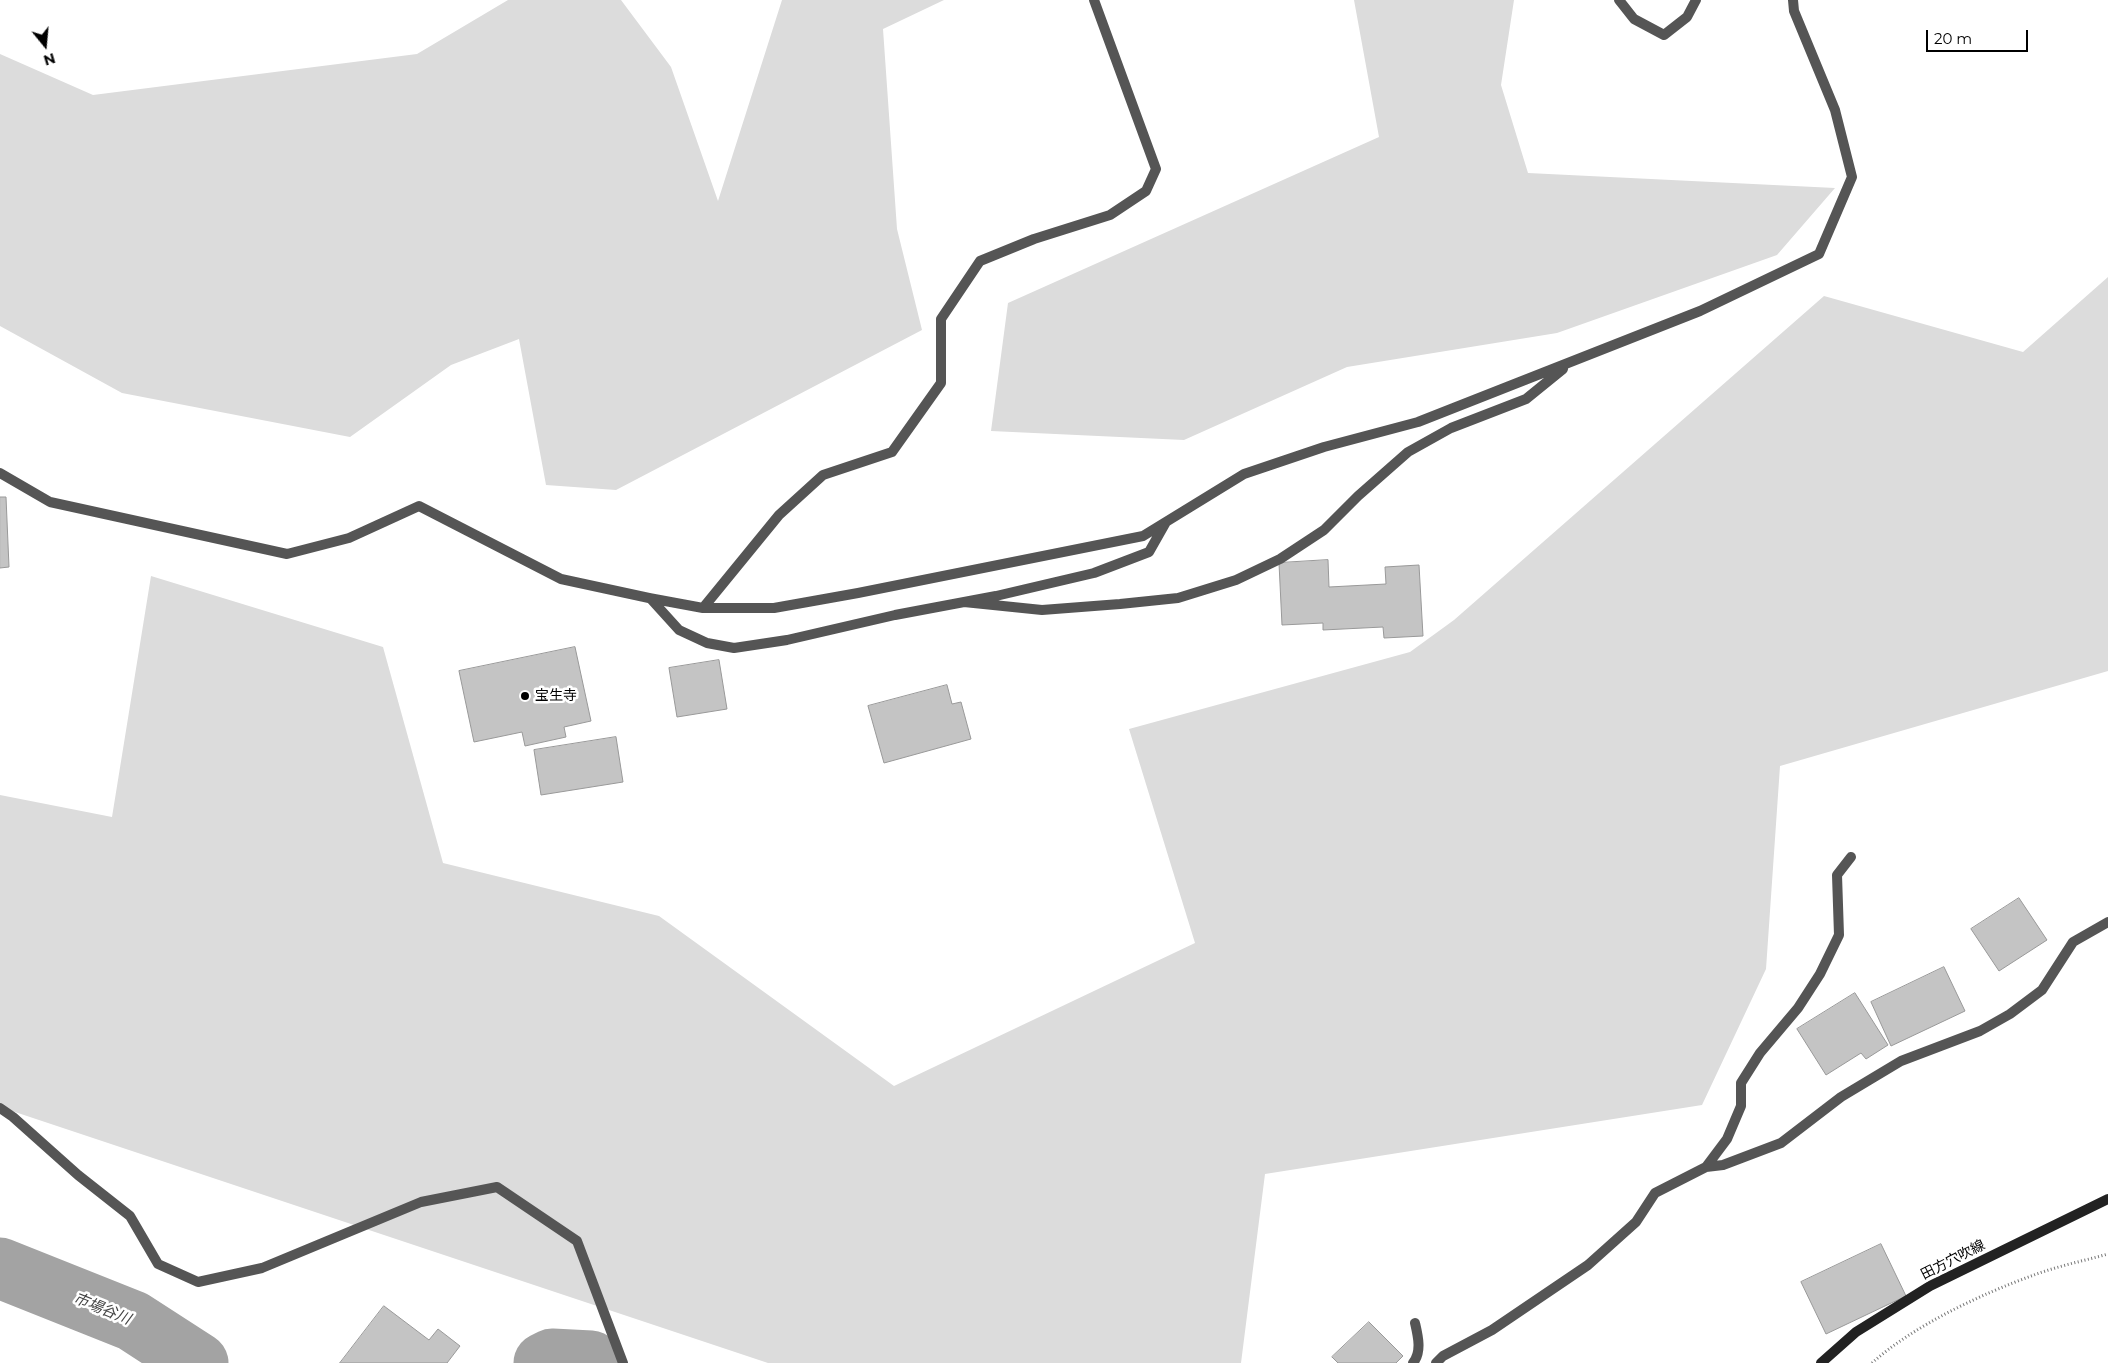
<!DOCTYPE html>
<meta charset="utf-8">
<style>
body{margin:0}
#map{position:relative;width:2108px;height:1363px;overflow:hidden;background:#fff;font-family:Montserrat,sans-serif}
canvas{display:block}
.north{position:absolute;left:20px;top:20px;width:50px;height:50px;-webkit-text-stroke:4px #fff;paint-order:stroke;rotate:163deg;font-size:14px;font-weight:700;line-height:20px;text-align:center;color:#000}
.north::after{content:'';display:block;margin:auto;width:18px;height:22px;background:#000;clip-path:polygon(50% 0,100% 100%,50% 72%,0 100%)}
.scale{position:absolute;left:1926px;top:30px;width:102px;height:22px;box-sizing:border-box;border:2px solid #000;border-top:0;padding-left:6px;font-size:15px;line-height:18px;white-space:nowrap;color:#000;-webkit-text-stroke:4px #fff;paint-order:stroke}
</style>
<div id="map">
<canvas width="2108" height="1363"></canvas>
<div class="north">N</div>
<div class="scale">20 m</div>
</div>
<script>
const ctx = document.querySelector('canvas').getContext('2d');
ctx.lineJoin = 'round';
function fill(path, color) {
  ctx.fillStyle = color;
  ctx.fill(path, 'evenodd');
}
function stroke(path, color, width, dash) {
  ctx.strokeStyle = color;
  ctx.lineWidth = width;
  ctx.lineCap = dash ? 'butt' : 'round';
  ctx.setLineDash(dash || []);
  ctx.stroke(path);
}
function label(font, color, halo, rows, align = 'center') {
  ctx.font = font + ' Montserrat,"Noto Sans JP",sans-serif';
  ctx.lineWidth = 5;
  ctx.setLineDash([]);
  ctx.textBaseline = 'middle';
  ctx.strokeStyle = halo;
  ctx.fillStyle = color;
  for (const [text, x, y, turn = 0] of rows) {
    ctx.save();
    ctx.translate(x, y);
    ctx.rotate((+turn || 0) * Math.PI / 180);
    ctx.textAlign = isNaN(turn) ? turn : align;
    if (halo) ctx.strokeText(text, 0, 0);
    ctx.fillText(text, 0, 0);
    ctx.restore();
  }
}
fill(new Path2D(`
 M508,0H621L671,67L718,201L782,0H944L883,29L897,229L922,330L616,490L546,485L519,339L451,365L350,437L122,393L0,326V54L93,95L417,54Z
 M1354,0H1514L1501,85L1528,173L1835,188L1777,255L1557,333L1347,367L1184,440L991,431L1008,303L1379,137Z
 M2108,277V671L1780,766L1766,969L1702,1105L1265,1174L1241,1363H768L0,1107V795L112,817L151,576L383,647L443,863L659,916L894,1086L1195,943L1129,729L1410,652L1454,620L1824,296L2023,352Z`), '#dcdcdc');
stroke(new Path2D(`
 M0,1268L133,1321L198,1363
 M544,1363L552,1359L591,1361`), '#a3a3a3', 61);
const building = new Path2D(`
 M0,497H6L9,567L0,568Z
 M1328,560L1329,587L1386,584L1385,567L1419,565L1423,636L1384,638L1383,627L1323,630V623L1282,625L1279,563Z
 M575,647L591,721L564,727L566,737L525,746L522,732L474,742L459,671Z
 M719,660L727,709L677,717L669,668Z
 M947,685L952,704L961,702L971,739L884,763L868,706Z
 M616,737L623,782L541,795L534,750Z
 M2019,898L2047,940L1999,971L1971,929Z
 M1944,967L1965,1011L1891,1046L1871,1002Z
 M1855,993L1888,1045L1866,1059L1861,1053L1826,1075L1797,1029Z
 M1881,1244L1906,1296L1826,1334L1801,1282Z
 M384,1306L429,1340L438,1329L460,1346L447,1363H340Z
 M1369,1322L1403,1356L1396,1363H1338L1332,1357Z`);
fill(building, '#c4c4c4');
stroke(building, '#999', 1);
stroke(new Path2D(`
 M1872,1363C1913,1326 1981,1294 2034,1275C2058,1266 2083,1261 2108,1254`), '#777', 3, [1, 2.5]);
stroke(new Path2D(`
 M1619,0L1634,19L1664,35L1687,17L1696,0
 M0,473L50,502L287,554L349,538L419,506L561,579L649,598L703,608H774L858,593L1143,536L1244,474L1324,447L1418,422L1700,311L1819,254L1852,177L1835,110L1794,11L1793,0
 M650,598L679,630L707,643L734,648L787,640L895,615L996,596L1094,573L1149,552L1166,522
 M964,602L1042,610L1120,604L1178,598L1236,580L1280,559L1324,530L1358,496L1408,452L1451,428L1526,399L1563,369
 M703,608L779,515L823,475L892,452L941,383V319L980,261L1034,239L1110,215L1146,191L1156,169L1094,0
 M0,1108L13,1117L78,1175L130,1216L158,1264L198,1282L262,1268L421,1202L497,1187L577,1241L623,1363
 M1706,1167L1727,1139L1741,1106V1083L1760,1053L1798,1008L1820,974L1839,935L1837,875L1851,857
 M1413,1363C1422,1352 1418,1336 1415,1323
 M1436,1363L1443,1356L1492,1330L1588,1265L1636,1222L1655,1193L1706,1167L1723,1165L1781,1143L1841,1097L1901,1061L1980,1031L2010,1014L2042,990L2073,942L2108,922`), '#555', 10);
stroke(new Path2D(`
 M1821,1363L1856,1332L1930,1286L2108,1199`), '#222', 10);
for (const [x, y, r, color] of [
 [525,696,5,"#000"]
]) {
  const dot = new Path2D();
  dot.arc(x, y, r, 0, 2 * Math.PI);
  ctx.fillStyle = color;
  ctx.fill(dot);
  stroke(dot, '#fff', 2);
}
label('14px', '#000', '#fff', [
 ["宝生寺",535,696]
], 'left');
label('14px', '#000', '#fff', [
 ["田方穴吹線",1953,1260,-27]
]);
label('italic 15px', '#444', '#fff', [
 ["市場谷川",102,1309,22]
]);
</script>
